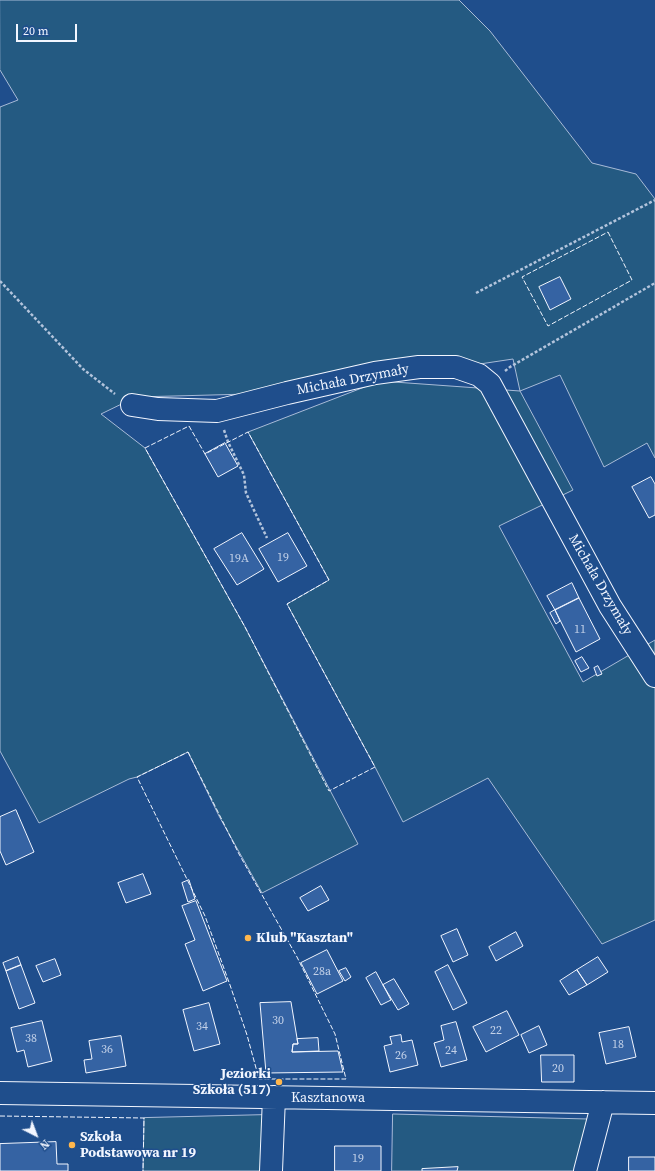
<!DOCTYPE html>
<meta charset="utf-8">
<style>
body{margin:0}
#map{position:relative;width:655px;height:1171px;overflow:hidden;background:#1f4e8c;font-family:"Source Serif 4",serif}
canvas{display:block}
.north{position:absolute;left:16px;top:1115px;width:40px;height:40px;-webkit-text-stroke:3px #1f4e8c;paint-order:stroke;rotate:138deg;font-size:11px;font-weight:700;line-height:16px;text-align:center;color:#f2f6ff}
.north::after{content:'';display:block;margin:auto;width:14px;height:18px;background:#f2f6ff;clip-path:polygon(50% 0,100% 100%,50% 72%,0 100%)}
.scale{position:absolute;left:16px;top:24px;width:61px;height:18px;box-sizing:border-box;border:2px solid #f2f6ff;border-top:0;padding-left:5px;font-size:12px;line-height:14px;white-space:nowrap;color:#f2f6ff;-webkit-text-stroke:3px #1f4e8c;paint-order:stroke}
</style>
<div id="map">
<canvas width="655" height="1171"></canvas>
<div class="north">N</div>
<div class="scale">20 m</div>
</div>
<script>
const ctx = document.querySelector('canvas').getContext('2d');
ctx.lineJoin = 'round';
function fill(path, color) {
  ctx.fillStyle = color;
  ctx.fill(path, 'evenodd');
}
function stroke(path, color, width, dash) {
  ctx.strokeStyle = color;
  ctx.lineWidth = width;
  ctx.lineCap = dash ? 'butt' : 'round';
  ctx.setLineDash(dash || []);
  ctx.stroke(path);
}
function label(font, color, halo, rows, align = 'center') {
  ctx.font = font + ' "Source Serif 4",serif';
  ctx.lineWidth = 3;
  ctx.setLineDash([]);
  ctx.textBaseline = 'middle';
  ctx.strokeStyle = halo;
  ctx.fillStyle = color;
  for (const [text, x, y, turn = 0] of rows) {
    ctx.save();
    ctx.translate(x, y);
    ctx.rotate((+turn || 0) * Math.PI / 180);
    ctx.textAlign = isNaN(turn) ? turn : align;
    if (halo) ctx.strokeText(text, 0, 0);
    ctx.fillText(text, 0, 0);
    ctx.restore();
  }
}
const green = new Path2D(`
 M0,0H459L490,31L592,163L636,174L655,199V458L647,443L604,467L560,375L520,391L573,490L499,526L583,682L655,640V920L602,944L488,778L403,822L375,767L287,604L329,580L248,432L380,381L520,391L513,359L287,393L136,397L101,414L145,448L245,627L358,844L262,893L219,816L188,752L137,777L129,779L39,823L0,751V107L18,100L0,70Z
 M393,1114L588,1119L574,1171H392Z
 M265,1115L263,1171H143L144,1118Z`);
fill(green, '#245a82');
stroke(green, '#a8bbd7', 1);
const building = new Path2D(`
 M560,277L571,299L550,310L539,287Z
 M225,443L238,466L218,477L205,454Z
 M651,477L655,484V515L649,518L632,487Z
 M242,533L264,569L237,585L214,549Z
 M288,533L307,566L278,582L259,549Z
 M572,583L579,598L555,610L547,596Z
 M579,598L600,639L576,652L555,610Z
 M555,610L560,621L556,624L550,613Z
 M582,657L589,668L581,672L575,661Z
 M598,666L602,674L597,676L594,668Z
 M16,810L34,852L6,865L0,851V817Z
 M143,874L151,894L126,903L118,883Z
 M189,880L195,899L188,902L182,883Z
 M321,886L329,900L308,911L300,898Z
 M196,901L227,981L203,991L185,944L195,940L182,906Z
 M457,929L468,955L453,962L441,936Z
 M516,932L523,946L496,961L489,947Z
 M327,950L343,981L317,994L301,963Z
 M18,957L21,965L6,971L3,963Z
 M598,957L608,972L587,985L577,970Z
 M55,959L61,975L43,982L36,966Z
 M21,965L35,1003L19,1009L6,971Z
 M448,965L467,1003L453,1010L435,972Z
 M346,968L351,977L345,981L339,971Z
 M577,970L587,985L569,995L560,981Z
 M376,972L391,1000L381,1005L366,978Z
 M394,979L409,1004L398,1010L383,985Z
 M291,1002L298,1044H293L292,1052L338,1051L343,1072L266,1073L260,1003Z
 M209,1003L220,1044L194,1051L183,1010Z
 M507,1011L519,1035L486,1052L473,1027Z
 M42,1021L52,1061L28,1067L24,1050L17,1052L11,1028Z
 M456,1022L467,1060L441,1067L434,1043L444,1040L441,1026Z
 M539,1026L547,1045L529,1053L521,1035Z
 M629,1027L636,1057L606,1064L599,1033Z
 M401,1035L402,1042L412,1040L418,1065L390,1072L384,1046L392,1044L390,1037Z
 M121,1036L126,1066L86,1073L84,1060L92,1059L89,1041Z
 M318,1038L319,1051L292,1052L293,1044H298L297,1039Z
 M541,1055H574V1082H542Z
 M56,1142L57,1164H68V1171H0V1144Z
 M335,1146H381V1171H335Z
 M629,1157H655V1171H629Z
 M458,1167L457,1171H422V1169Z`);
fill(building, '#3563a3');
stroke(building, '#f2f6ff', 1);
const minor = new Path2D(`
 M132,405L158,409L217,411L287,393L375,373L419,367H456L479,375L490,384L610,606L655,676
 M0,1093L655,1103
 M271,1171L274,1097
 M585,1171L603,1102`);
stroke(minor, '#f2f6ff', 24);
stroke(new Path2D(`
 M0,281L83,369L115,394
 M476,293L655,200
 M505,371L510,367L655,283
 M224,430L228,442L244,475L246,493L267,538`), '#b3c4dc', 2.5, [3, 2]);
stroke(minor, '#1f4e8c', 22);
stroke(new Path2D(`
 M608,232L632,280L548,326L522,277Z
 M189,426L205,454L248,432L329,580L287,604L375,767L329,791L245,627L145,448Z
 M188,752L239,854L297,957L335,1034L346,1079H259L247,1035L230,985L205,916L137,777Z
 M0,1116L144,1118L143,1171`), '#f2f6ff', 1, [5, 2]);
for (const [x, y, r, color] of [
 [248,938,4,"#ffb74d"],
 [279,1082,4,"#ffb74d"],
 [72,1145,4,"#ffb74d"]
]) {
  const dot = new Path2D();
  dot.arc(x, y, r, 0, 2 * Math.PI);
  ctx.fillStyle = color;
  ctx.fill(dot);
  stroke(dot, '#1f4e8c', 1.5);
}
label('12px', '#c3d1e8', null, [
 ["19",283,558],
 ["19A",239,559],
 ["11",580,630],
 ["28a",322,972],
 ["30",278,1021],
 ["34",202,1027],
 ["22",496,1031],
 ["38",31,1039],
 ["18",618,1045],
 ["36",107,1050],
 ["24",451,1051],
 ["26",401,1056],
 ["20",558,1069],
 ["19",358,1159]
]);
label('14px', '#f2f6ff', '#1f4e8c', [
 ["Michała Drzymały",353,380,-11],
 ["Michała Drzymały",600,585,60],
 ["Kasztanowa",328,1098]
]);
label('bold 14px', '#f2f6ff', '#1f4e8c', [
 ["Klub \"Kasztan\"",256,938],
 ["Jeziorki",271,1074,"right"],
 ["Szkoła (517)",271,1090,"right"],
 ["Szkoła",80,1137],
 ["Podstawowa nr 19",80,1153]
], 'left');
</script>
